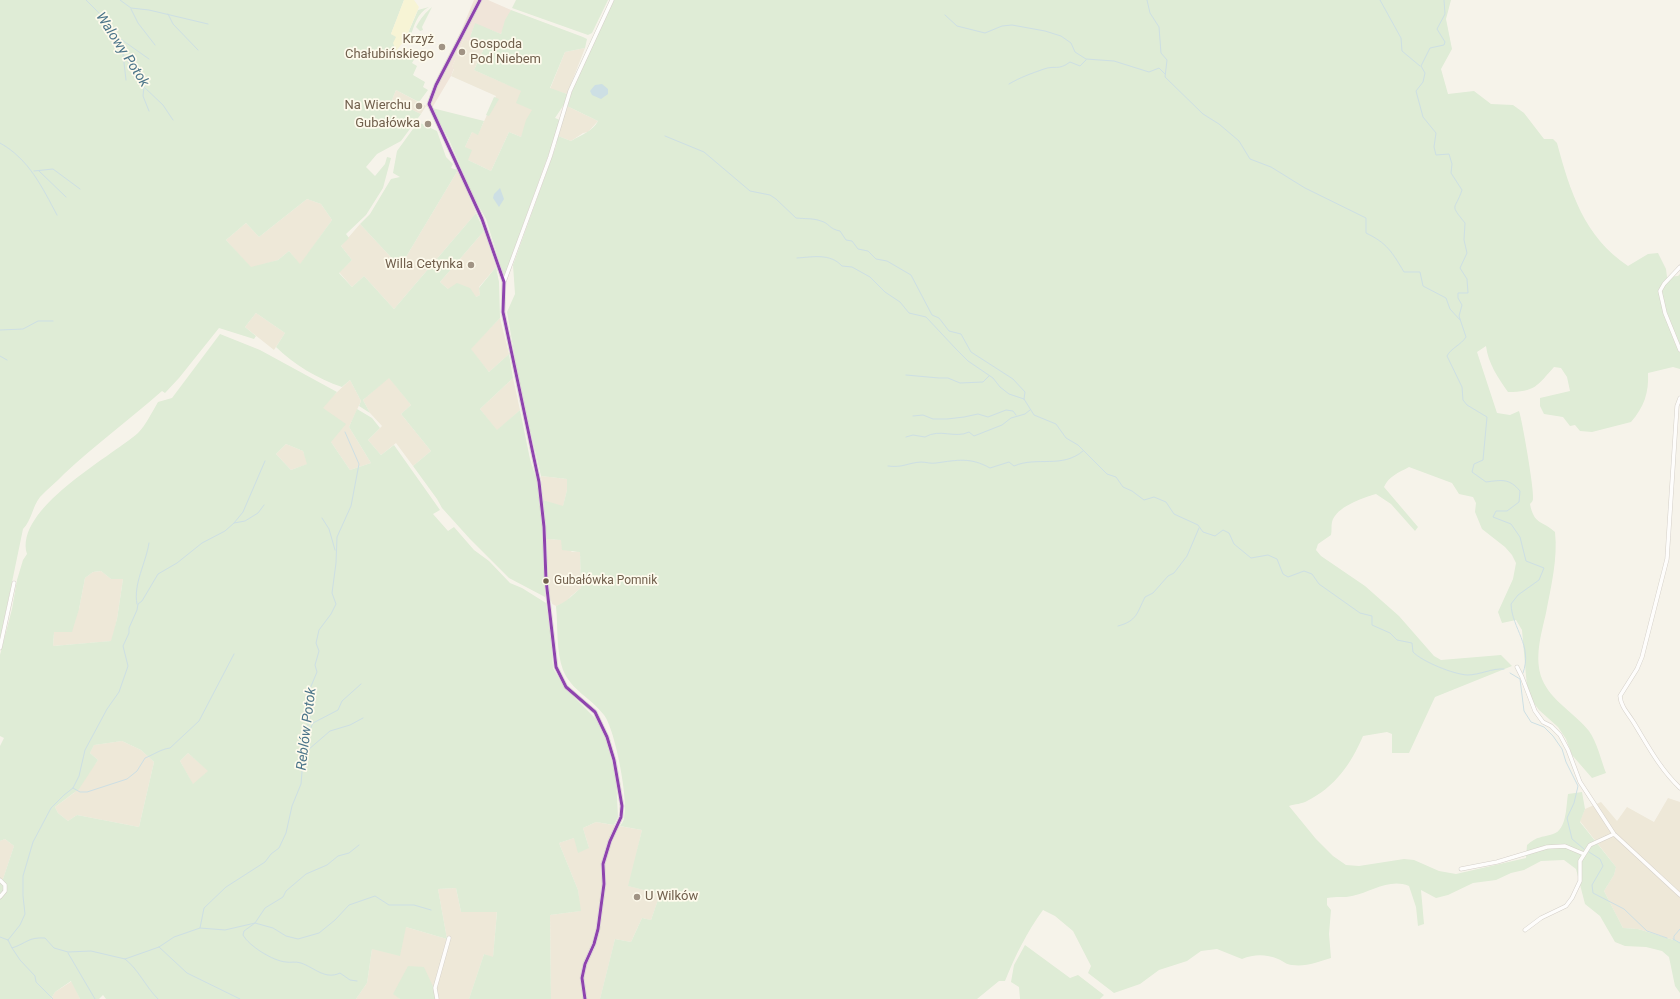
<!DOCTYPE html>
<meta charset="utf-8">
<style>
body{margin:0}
canvas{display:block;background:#f6f3ea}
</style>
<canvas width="1680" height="999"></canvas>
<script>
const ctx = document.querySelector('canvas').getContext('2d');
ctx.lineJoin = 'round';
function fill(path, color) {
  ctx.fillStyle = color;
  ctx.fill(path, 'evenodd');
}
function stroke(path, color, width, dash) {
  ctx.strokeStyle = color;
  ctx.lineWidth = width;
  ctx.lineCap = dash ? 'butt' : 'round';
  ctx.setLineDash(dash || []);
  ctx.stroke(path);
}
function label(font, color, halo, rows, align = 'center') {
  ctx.font = font + ' Roboto,sans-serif';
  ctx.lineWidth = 3.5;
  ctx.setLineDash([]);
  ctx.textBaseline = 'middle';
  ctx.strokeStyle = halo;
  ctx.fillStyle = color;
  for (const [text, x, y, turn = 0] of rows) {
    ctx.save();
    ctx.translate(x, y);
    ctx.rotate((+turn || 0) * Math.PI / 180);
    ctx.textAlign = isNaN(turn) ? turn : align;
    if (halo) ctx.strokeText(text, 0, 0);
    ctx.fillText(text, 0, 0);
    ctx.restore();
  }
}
fill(new Path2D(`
 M473,38L486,44L474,70L522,91L533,110L521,137L509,132L491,171L468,160L465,147L472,132L478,134L496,96L451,76L454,69L452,67L464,39L471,42Z
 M585,48L567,94L550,89L565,52Z
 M396,90L426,106L421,114L392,100Z
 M567,106L598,121L588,132L583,133L571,141L558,136Z
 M458,170L476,213L394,309L364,276L352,287L339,272L352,260L341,246L360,224L400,267Z
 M307,199L321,204L332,220L300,265L289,251L278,260L251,268L226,240L246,223L259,237Z
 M484,231L496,267L479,287L480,295L476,297L448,289L440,282Z
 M256,313L285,333L274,350L245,327Z
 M500,318L509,354L489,372L470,349Z
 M389,377L411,405L401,414L431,451L413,466L396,443L381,455L368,440L382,426L370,413L363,400Z
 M513,378L520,410L497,431L480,409Z
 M350,380L361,401L349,427L371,463L350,470L331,442L321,407Z
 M286,444L303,451L308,464L291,470L276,454Z
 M541,476L567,479V490L563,507L543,500Z
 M547,539L561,540L572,552L580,551L581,588L571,596L566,602L556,606L552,604L548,588Z
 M101,571L111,579H123L117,619L112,641L53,646L54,632L79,609L85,578L93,572Z
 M122,741L141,750L154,762L139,827L77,815L68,821L58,813L55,807L74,793L98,760L90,753L94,745Z
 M188,753L209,771L193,785L180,761Z
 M1668,798L1680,802V942L1638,929L1623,928L1604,891L1614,875L1616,867L1580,821L1585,809L1601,802L1617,821L1627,807L1654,822Z
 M596,822L642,830L629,886L660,894L651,920L642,918L631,942L615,939L600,999H551L550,915L580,911L578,890L559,843L574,838L589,848L583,828Z
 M5,839L14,846L3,879L0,881V841Z
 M456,888L461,912L497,911L493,958L484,954L469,999H436L393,993L400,999H356L367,983L372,949L406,927L447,939L438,889Z
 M72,981L80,999H51L55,992Z`), '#eee8d8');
fill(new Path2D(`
 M474,0H488L511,10L501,34L475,24L470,37L473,38L471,42L464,39L452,67L454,68L451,76L432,108L426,106L438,76L461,31Z`), '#f0e5d9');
fill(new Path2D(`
 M0,0H404L391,34L397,36L396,51L415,58L412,63L417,66L413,75L425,82L423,87L428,90L419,102L396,90L392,100L421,114L401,141L377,154L366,167L375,176L385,164L387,157L391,158L383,188L366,215L346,234L349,238L341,246L352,260L339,273L352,287L364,276L394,309L476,213L484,231L440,282L448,289L457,283L470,288L476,297L480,295L479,288L496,267L499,282L500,318L471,349L489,372L509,354L513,378L480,409L497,430L520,410L530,459L537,481L544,538L545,597L509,578L470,539L442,508L437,499L413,466L431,451L401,414L411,405L389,378L363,400L370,413L359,406L361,401L350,380L342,387C318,379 293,364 276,347L285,333L256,313L245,327L256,336L254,339L219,328L179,378L165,393L162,391C130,419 95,445 64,474C57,482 47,489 40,497C32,507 32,520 23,529L0,640ZM307,199L321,204L332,220L300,264L289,251L278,260L251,267L226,240L246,223L259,237Z
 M516,0H608L592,33L588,35L512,8Z
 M613,0H1451L1446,19L1452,49L1441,69L1448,94L1474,91L1491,104L1513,105L1524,113L1544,139H1553L1557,143C1570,191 1584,237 1628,266L1648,254L1658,253L1666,269L1667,277L1678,276L1680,274V369L1673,367L1648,373C1649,393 1644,407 1631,422L1592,432L1580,431L1575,425L1570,426L1563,417L1544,414L1540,406V398L1570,391L1567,377L1561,368L1554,367C1537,386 1535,392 1508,392C1498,378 1488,363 1486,346L1477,352L1497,413L1510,415L1519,411C1522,419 1535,493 1533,499C1533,501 1531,503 1530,504C1534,525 1542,520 1555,532C1558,558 1551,587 1546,613C1541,635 1534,658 1542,679C1551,701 1575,713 1589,731C1597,742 1601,760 1606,773L1592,778L1572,755L1566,739L1558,727L1539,710L1533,702L1527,687L1522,630L1516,620L1502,623L1498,612L1513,579L1516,563L1512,555L1505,547L1482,529L1475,512L1476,503L1473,497L1459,494L1452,483L1409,467C1398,473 1389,476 1384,487L1418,527L1415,531L1391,504L1376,494C1362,498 1336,507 1332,522C1331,526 1332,531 1331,535L1318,544L1316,550L1321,556L1365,586L1399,616L1434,656L1441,660L1501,655L1512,666L1435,697L1409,753H1392V734L1387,732L1363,736C1351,764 1335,787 1307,801C1302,804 1295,804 1289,806L1316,839L1333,856L1346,865L1359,866L1404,859L1414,860L1439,871L1456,874L1526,858L1527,845C1538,836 1540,838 1553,834C1567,830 1566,806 1568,794L1582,792L1585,809L1580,822L1616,867L1614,875L1604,891L1623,928L1638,929L1680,942V993L1675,986L1669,957L1662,951L1646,947L1625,946L1615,942L1600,916L1585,904L1576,869L1564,860L1541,861L1524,870L1511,873L1496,880L1473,883L1448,895L1436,898L1421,890L1424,924L1418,926L1416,907L1409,886C1389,878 1372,892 1352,896C1344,898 1337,896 1327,898V905L1331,910L1329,934L1331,958C1318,962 1306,967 1292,965C1287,965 1283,961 1278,959C1266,954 1254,954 1242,959L1217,949L1201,951L1187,961L1159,970L1140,984L1114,993L1088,973L1091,966L1073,931L1055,916L1043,910C1027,932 1015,956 1005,981H999L977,999H600L615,939L631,942L642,918L651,920L660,894L628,886L642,830L620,826C621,824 624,821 624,818C629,801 615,729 604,715C591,698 571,690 563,670C556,651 558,626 556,606C567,602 572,595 581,588L580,552L562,550L561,540L547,539L543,500L563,506L567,490V479L541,476L520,387L507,312L515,294L513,265L556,146L558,136L571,141C581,135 593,131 598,121L567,106L572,91Z
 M429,7C417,13 414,26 410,38H406L418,10Z
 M432,7L422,27L423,30L420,31L416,27C421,18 425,13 432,7Z
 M511,10L583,37L587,39L585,48L565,52L550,88L567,94L565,103L555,118L560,120L556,134L504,277L486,219L473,196L450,142L432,108L484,121L478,135L472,132L465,147L472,150L468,160L491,171L509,132L521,137L526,120L532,110L516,103L521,91L474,70L486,44L470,37L475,23L501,34L505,20Z
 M494,97L499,99L489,116L486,115Z
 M418,122L437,131L446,157L453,164L451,168L458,170L400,267L360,224L370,214L391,179L400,177L393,173L397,151Z
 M220,334L260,350L337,392L323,408L346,424L331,442L350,470L371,463L349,427L357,409L372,418L380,428L368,440L381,455L394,445L440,510L433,514L448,531L454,527L474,550L489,561L510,583L522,588L546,603L551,639L553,668L560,680L573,696L596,719L605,735L616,778L618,817L614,825L596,822L583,828L589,848L578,853L574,838L559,843L578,890L581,911L550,915L551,999H469L484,954L493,957L497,912H461L456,888L438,889L447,939L406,927L400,956L372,949L367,983L356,999H106L103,995L99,999H80L71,981L55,992L51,999H0V881L3,879L14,846L5,839L0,841V746L4,738L0,736V655L12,609L17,580L23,560L27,554C14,509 109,458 138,433C146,425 152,412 158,402L172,398ZM286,444L303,451L307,464L291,470L276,454ZM101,571L111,579H123L117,619L111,641L53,646L54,632H72L79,609L85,578L93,572ZM122,741L141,750L154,762L139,827L77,815L68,821L58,813L55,807L79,789L98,760L90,753L94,745ZM188,753L208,771L193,784L180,761Z
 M1025,945L1070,978L1078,975L1104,995L1100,999H1020L1019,987L1011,982L1014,965Z
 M408,966L424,967L436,993V999H400L393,994Z`), '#dfecd6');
fill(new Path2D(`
 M404,0H414L419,7L405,40L396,51L393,43L396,37L391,34Z`), '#f7f4d5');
fill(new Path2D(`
 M602,84L608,89V94L601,99L592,95L590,91L595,85Z
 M500,188L504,199L499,207L493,198L494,194Z`), '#cddfe4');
stroke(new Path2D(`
 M86,0L106,20L123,54L144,87L163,105L173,120
 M120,0L131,8L149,10L208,24
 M1147,0L1150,13L1159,27L1161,53L1167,60L1165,77L1203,114L1219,124L1239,141L1250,159L1271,167L1305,188L1366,218V233C1387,243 1392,252 1404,272H1420L1423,286L1446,298L1450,309L1460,320
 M1380,0L1401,38L1402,51L1420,66
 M1444,0L1445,14L1437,29L1445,42L1444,45L1430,48L1421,66L1425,73L1423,82L1416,91L1423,117L1436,133L1434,147L1436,155L1449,154L1452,164L1451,173L1462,190C1455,211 1449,203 1465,223L1464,240L1467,253L1460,268L1467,279L1468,293H1458V298L1462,305L1459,316L1466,337C1461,345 1451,348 1447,356L1462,387L1463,400L1467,405L1487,417L1483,460L1474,464L1472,472L1486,482C1502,480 1509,478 1520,491L1519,502L1507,511H1496L1493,517L1511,524L1520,537L1526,561L1544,568L1539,580L1518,595L1511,604C1512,629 1533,645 1523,673
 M131,9L138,23L155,45
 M168,14L173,24L198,50
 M945,15L957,26L985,33L1002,26L1012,25L1045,31L1061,36L1071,43L1075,52L1086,59L1114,61L1149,72L1159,68L1165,74
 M115,35L149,59
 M123,54L126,80
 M1009,84C1021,77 1030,74 1044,69C1055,65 1058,71 1070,62L1080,66L1086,60
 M144,87L143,96L149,111
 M665,136L704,152L750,191L770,195L776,199L796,218C805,219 813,218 821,221C829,223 829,229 840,231L846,240L852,241L858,249L868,251L876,259L887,261L911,275L932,315L939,318L949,331L961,334L971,352L1013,379L1025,392L1024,399
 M0,143C29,159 42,187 57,215
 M34,171L53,169L80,189
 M39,171L66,197
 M797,258C813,257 830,253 842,266L852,267L870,277L885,292L900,302L909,313L926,317L956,349L968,361L993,378L1000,387L1009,394L1024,399L1034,415L1056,424L1066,438L1078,445L1107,474L1116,477L1123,487L1132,491L1144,500L1154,497L1166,502L1174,514L1198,525L1203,532L1215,536L1223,530L1229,533L1234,544L1251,558L1268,555L1277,559L1283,574L1288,577L1304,571L1312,574L1319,584L1360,613L1372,616V625L1390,633L1397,640L1412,643L1413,652C1423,662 1453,674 1467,675C1480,675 1492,668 1504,669
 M0,330L23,329L38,321H53
 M0,356L7,360
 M906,375L939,378H948L960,383L983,382L989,376
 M913,416L923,415L933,419H947L964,417L978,414L988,417L1006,410L1013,411L1016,415
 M906,437L913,435L925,437C940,428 955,439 969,432L974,436L1002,425L1011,418L1025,414L1030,410
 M888,466C903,468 907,463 921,462C926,462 931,464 936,463C958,460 970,457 990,468L1009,462L1014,466C1037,456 1062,469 1083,451
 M322,518L329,529L335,550
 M234,523L243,512L265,461
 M137,604C133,584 146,563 149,543
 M1118,626C1137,621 1137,613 1145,597L1153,593L1168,576L1174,573L1187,556L1199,528
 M1510,673L1520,679L1524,711L1531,722L1544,727L1553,736L1562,749L1566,762L1578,786L1574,803L1567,818L1572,839L1584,849
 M307,749L308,734L313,723L338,710L342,701L361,684
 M308,750L330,731L350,725L363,718
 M73,788L80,792H87L127,779L137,771L145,758C153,755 161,749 170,748L199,721L234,654
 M1589,852L1600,859L1603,866L1592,885L1593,893L1624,909L1647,931L1667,938
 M200,928L204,908L226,887L265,862L271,854L279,848L286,833L292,806L301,784L303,760L307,750L305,737L310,716L309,691L317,672L315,665L319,651L316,643L319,630L331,614L336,604L332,593L336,563L337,537L351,506L359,464L345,432
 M0,937L8,940L12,948C27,943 28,937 45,938L54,948L68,952L91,951L125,959L159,947L174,937L200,928L225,930L255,923L273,928L286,936L298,939L319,933L335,920L349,905L375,896L389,905H414L431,910
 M1673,939L1680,943
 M8,940L20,925L25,914L23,896V876L33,842L51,808L64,795L73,788L79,776L85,750L107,709L119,692L128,666L123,646L129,633V628L137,610L138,604L142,601L158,574L177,563L202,543L225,531L234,523L245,521L258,513L264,505
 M1674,940V936L1680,929
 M159,947L187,973L240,999
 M12,948L20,960L35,976L36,982L53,999
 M68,953L95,999
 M125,959C139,970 145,986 158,999
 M357,981L350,980L340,973C325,980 315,968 301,963C295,961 291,963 286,962C273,961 249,946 243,935L244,931L255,923L265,908L283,897L286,891L306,874L327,865L338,856L349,853L359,845`), '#cddfe4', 1);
const street = new Path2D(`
 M480,0L436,85L429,104L482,219L504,282L503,312L539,482L544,527L546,580L556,667L566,687L595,712L607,737L614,760L622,806L621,817L610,841L603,864L604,884L598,929L594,944L585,964L582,978L585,999
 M1680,267L1664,284L1660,291L1665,313L1680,350
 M504,282L550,157L570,91L612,0
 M1680,398L1677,406L1667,559L1642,657L1637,669L1620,696C1621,707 1628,713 1634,723C1648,746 1660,769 1680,788
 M0,648L14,583
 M1517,667L1522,677L1535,711L1543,722L1551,726L1560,735L1568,750L1580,782L1614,834L1680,895
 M1461,869L1497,862L1547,847L1565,846L1584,854
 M0,880L5,885V891L0,897
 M1525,930L1541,918L1566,906L1572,898L1580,881V861L1590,845L1614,834
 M437,999L435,988L449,938`);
stroke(street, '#d5d0c9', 4.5);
stroke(street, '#fefdfc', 3.5);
stroke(new Path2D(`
 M480,0L436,85L429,104L482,219L504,282L503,312L539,482L544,527L546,580L556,667L566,687L595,712L607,737L614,760L622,806L621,817L610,841L603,864L604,884L598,929L594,944L585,964L582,978L585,999`), '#8e44ad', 3);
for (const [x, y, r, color] of [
 [442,47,4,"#a09384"],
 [462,52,4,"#a09384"],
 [419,106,4,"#a09384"],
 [428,124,4,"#a09384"],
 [471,265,4,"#a09384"],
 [546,581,3.5,"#71604d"],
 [637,897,4,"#a09384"]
]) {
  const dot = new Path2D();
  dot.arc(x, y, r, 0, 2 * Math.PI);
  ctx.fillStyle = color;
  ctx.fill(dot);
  stroke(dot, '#fdfaec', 1.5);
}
label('12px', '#71604d', '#fdfaec', [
 ["Gubałówka Pomnik",554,581]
], 'left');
label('13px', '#71604d', '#fdfaec', [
 ["Krzyż",434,40],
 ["Chałubińskiego",434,55],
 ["Gospoda",470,45,"left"],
 ["Pod Niebem",470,60,"left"],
 ["Na Wierchu",411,106],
 ["Gubałówka",420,124],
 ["Willa Cetynka",463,265],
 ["U Wilków",645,897,"left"]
], 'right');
label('italic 14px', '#4c758a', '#fdfaec', [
 ["Walowy Potok",122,50,57],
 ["Reblów Potok",307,729,-83]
]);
</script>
